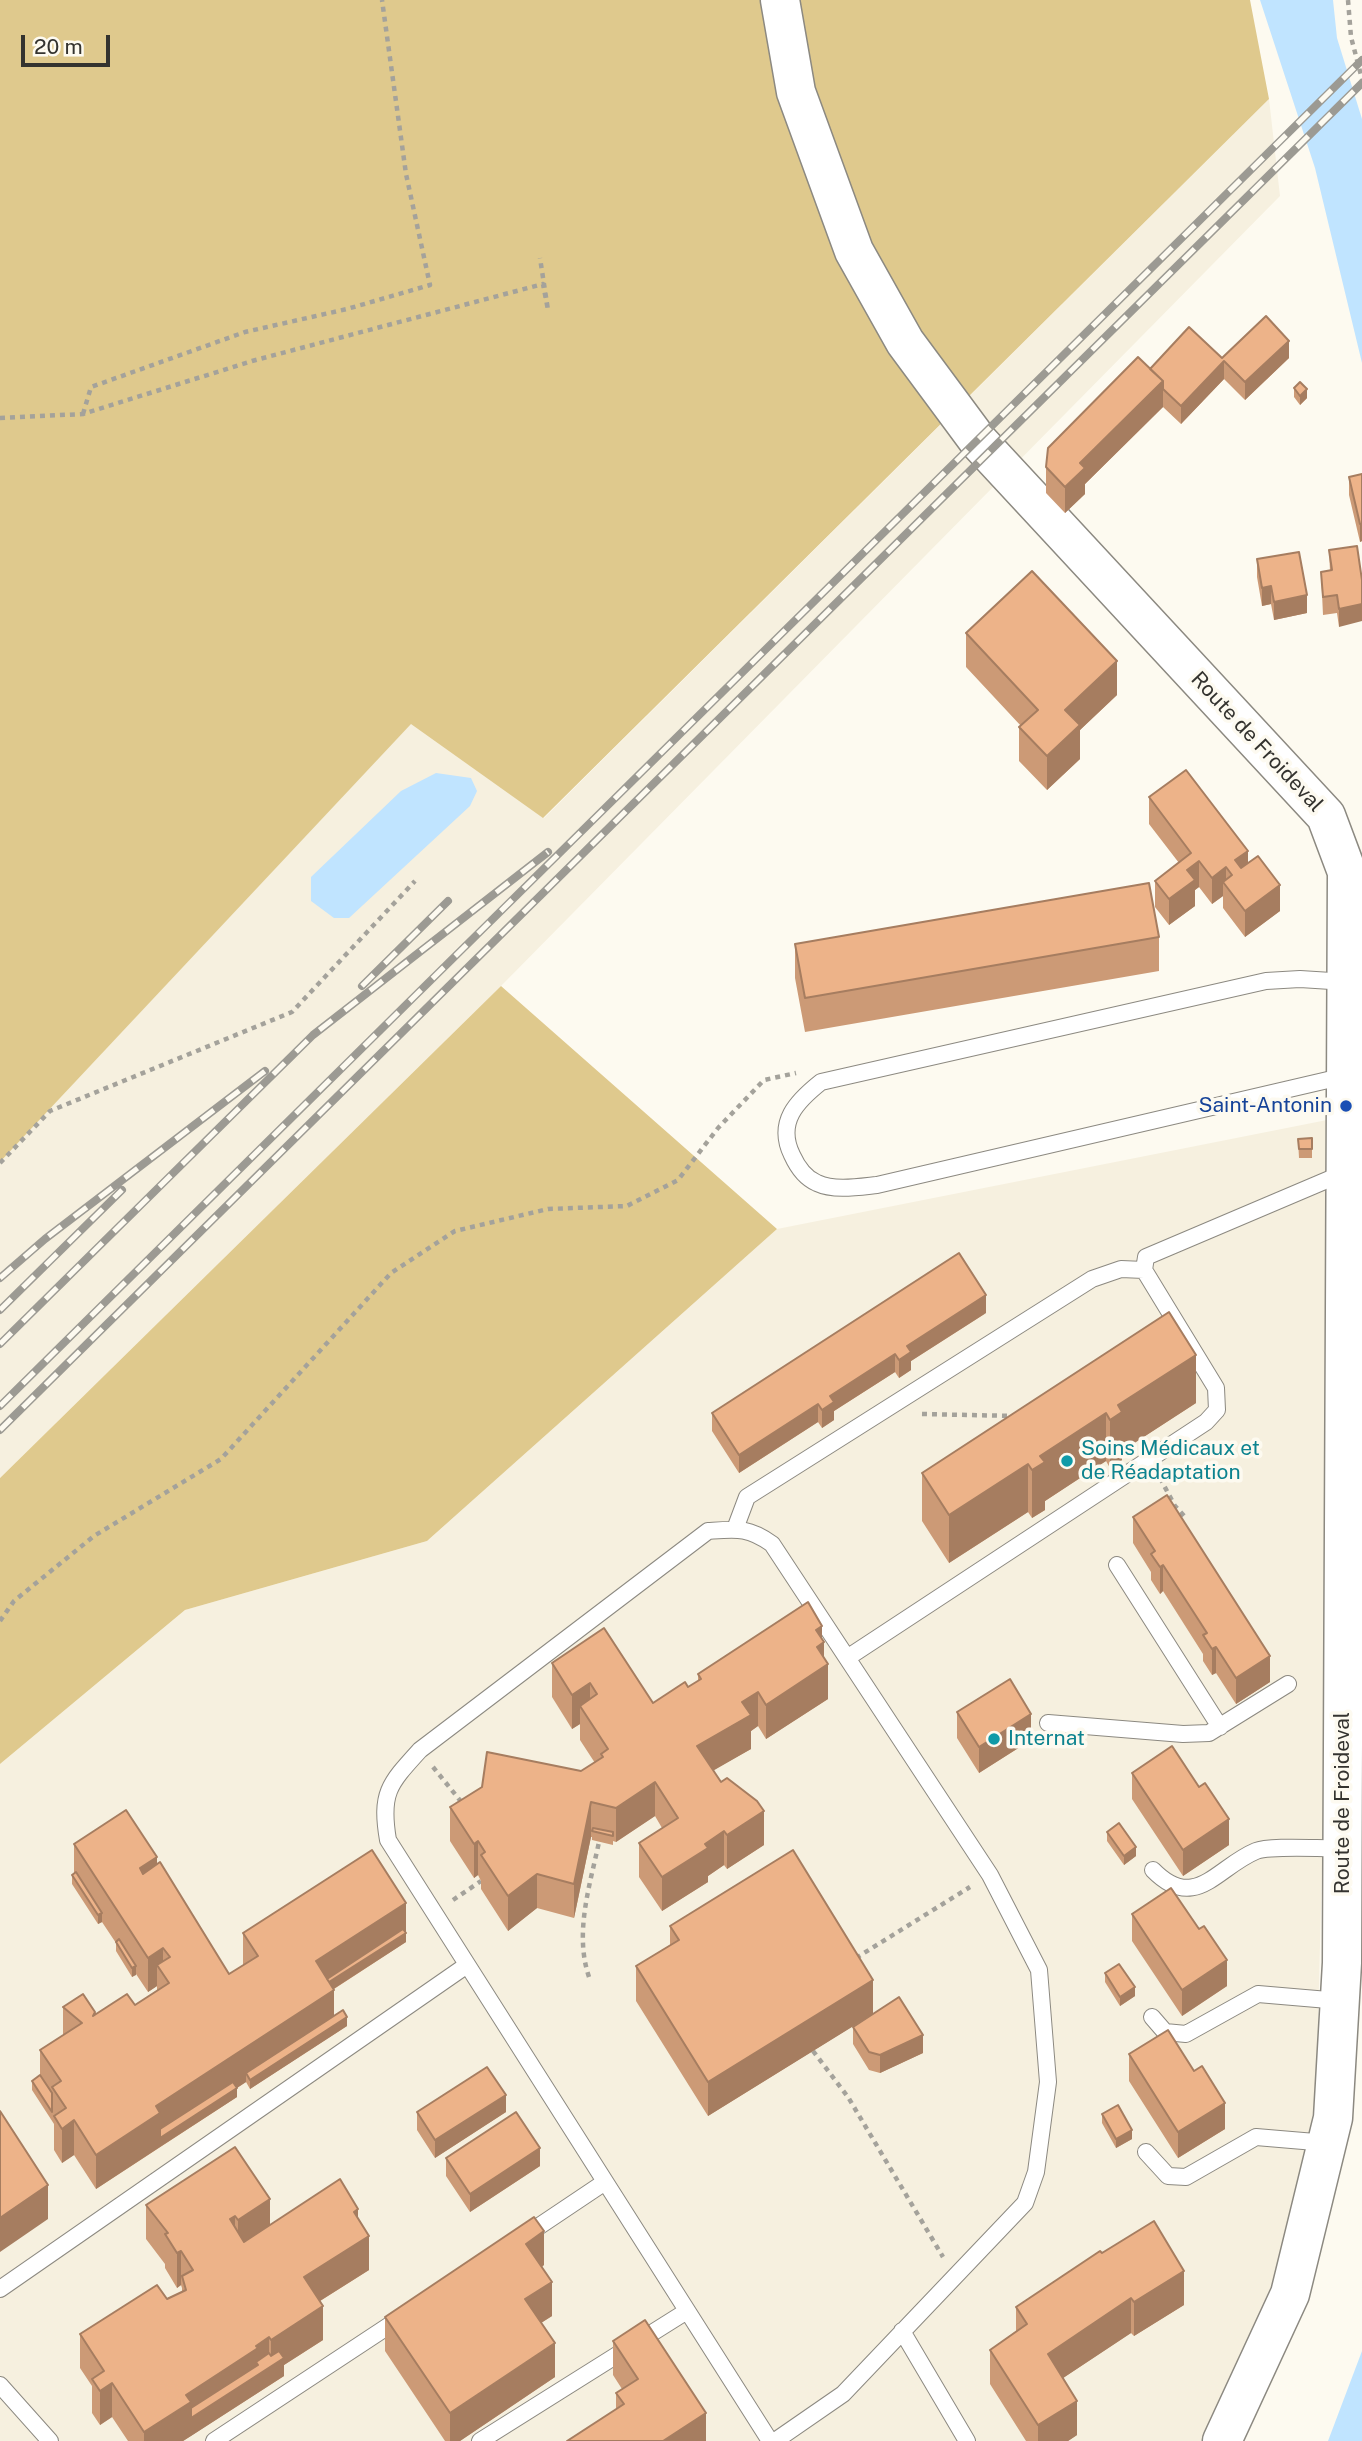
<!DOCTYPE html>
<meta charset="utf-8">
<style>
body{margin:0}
#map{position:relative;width:1362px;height:2441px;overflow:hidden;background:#fdfaf0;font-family:"Public Sans",sans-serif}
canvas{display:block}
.scale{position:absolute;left:21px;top:35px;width:89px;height:32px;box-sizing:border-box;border:4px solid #34332f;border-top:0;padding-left:9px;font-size:21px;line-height:24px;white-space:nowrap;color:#34332f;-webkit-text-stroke:5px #fdfaf0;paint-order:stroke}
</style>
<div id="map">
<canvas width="1362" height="2441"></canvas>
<div class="scale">20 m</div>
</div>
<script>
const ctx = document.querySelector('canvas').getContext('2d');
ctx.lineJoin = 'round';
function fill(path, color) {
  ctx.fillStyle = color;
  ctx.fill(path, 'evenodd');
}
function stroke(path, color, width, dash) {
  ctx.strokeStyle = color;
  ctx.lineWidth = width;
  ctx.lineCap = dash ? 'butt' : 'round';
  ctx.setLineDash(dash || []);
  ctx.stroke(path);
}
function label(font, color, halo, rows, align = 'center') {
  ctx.font = font + ' "Public Sans",sans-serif';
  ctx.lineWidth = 7;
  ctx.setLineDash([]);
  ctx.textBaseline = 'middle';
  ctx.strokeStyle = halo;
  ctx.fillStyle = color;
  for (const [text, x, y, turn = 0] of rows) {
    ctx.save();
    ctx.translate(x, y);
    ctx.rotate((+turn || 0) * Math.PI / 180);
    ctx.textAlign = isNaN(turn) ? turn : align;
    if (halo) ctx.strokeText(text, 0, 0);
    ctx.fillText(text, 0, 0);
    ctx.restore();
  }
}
fill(new Path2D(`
 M1269,99L1280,196L501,986L0,1478V1162L411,723L544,818Z
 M1327,1120L1325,1379L1328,1640L1316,2098L1284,2256L1213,2422L1201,2441H0V1764L185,1610L427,1541L777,1229Z`), '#f6f0df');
fill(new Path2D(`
 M0,0H1250L1269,99L543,818L411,724L0,1162Z
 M501,986L777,1229L427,1541L185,1610L0,1764V1478Z`), '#dfc98d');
fill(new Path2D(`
 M1260,0H1333L1337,38L1362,119V363L1315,168Z
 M436,773L471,778L477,791L470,806L349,918H334L311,901V877L401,791Z
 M1362,2351V2441H1328Z`), '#c0e4ff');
const service = new Path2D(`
 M1345,1076L877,1185C858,1187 834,1191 817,1183C805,1178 797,1166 792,1155C776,1122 797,1101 821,1082L1266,981L1300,979L1347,982
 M1144,1270L1146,1257L1346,1172
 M735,1529L747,1497L1092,1279L1121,1269L1144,1270L1216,1388L1217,1410L1206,1422L847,1658
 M1117,1565L1220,1727
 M1048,1723L1183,1734L1209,1733L1288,1684
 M1153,1870C1195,1913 1217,1867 1256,1851C1270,1845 1324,1849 1343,1848
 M1152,2017L1165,2032L1186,2034L1258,1994L1340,2001
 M1146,2152L1168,2176L1186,2177L1256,2137L1327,2143
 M523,2237L605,2182
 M0,2289L467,1965
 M902,2331L967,2441
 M0,2385L50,2441
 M214,2441L402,2317
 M480,2441L687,2311
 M770,2441L388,1840C380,1793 389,1784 420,1750L708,1531C737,1529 748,1527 772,1544L990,1875L1039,1970L1048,2082L1036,2172L1025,2203L843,2394L775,2441`);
const tertiary = new Path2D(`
 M780,0L796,92L854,251L905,342L979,442L1326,816L1347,872L1342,1963L1333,2118L1290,2294L1222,2441`);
stroke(service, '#8c8981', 18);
stroke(tertiary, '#8c8981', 41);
stroke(new Path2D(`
 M1348,0L1351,37L1362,79
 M83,414L91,387L245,332L347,309L430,285L406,174L382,0
 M0,418L83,414L252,361L543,284L548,310L540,258
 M0,1163L50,1111L292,1012L415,881
 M922,1414L1015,1416
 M1160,1478L1175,1506L1186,1518
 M0,1621L14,1601L94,1536L221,1459L391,1273L455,1231L548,1209L627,1206L678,1180L718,1128L764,1080L796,1073
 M433,1767L463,1804
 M453,1900L481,1881
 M856,1958L970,1887
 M589,1977C574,1933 590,1885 599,1842
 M813,2051L848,2097L943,2257`), '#a4a29b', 4.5, [5, 5]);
stroke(service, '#fff', 16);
stroke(tertiary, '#fff', 38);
const rail = new Path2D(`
 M362,986L448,901
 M0,1278L45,1239L265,1071
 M0,1310L122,1190
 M0,1344L313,1035L548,852
 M0,1406L1362,60
 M0,1430L1362,83`);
stroke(rail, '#9c9a93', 8);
stroke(rail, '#fdfaf0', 5, [16]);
fill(new Path2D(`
 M1222,358H1289L1245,400L1224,379L1181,424L1163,407L1085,484V494L1065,513L1046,493V467L1150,369Z
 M1294,388L1307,398L1300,405L1294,397Z
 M1362,474V541L1360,542L1349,495V477Z
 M1357,546L1339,627L1337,613L1323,615L1321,572L1330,571L1329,550Z
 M1257,559L1307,613L1274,620L1271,604L1262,606L1257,577Z
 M966,633L1117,695L1080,730V759L1047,790L1019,761V727L1021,726L966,667Z
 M1149,797L1248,863L1280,911L1245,937L1223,908V896L1212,904L1199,887L1195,890V906L1169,925L1155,907V881L1179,863L1149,824Z
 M1159,937V971L805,1032L795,978V944Z
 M1312,1138V1158H1299L1298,1139Z
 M1169,1312L1196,1403L1122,1451V1460L1110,1468L1106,1461L1045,1501V1510L1032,1518L1028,1512L949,1563L922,1521V1473Z
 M986,1313L911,1361V1370L899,1378L895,1372L834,1411V1420L822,1428L818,1422L739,1473L712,1431V1413Z
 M1133,1517L1270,1682L1236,1704L1216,1673L1212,1675L1203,1661V1654L1163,1591L1160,1594L1151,1580V1572L1133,1543Z
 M822,1640L828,1699L766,1739L758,1726L751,1731V1749L713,1770L764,1845L727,1869L724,1865L708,1876V1882L662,1911L639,1877V1843L662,1828L655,1816L616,1842L613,1841V1845L592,1840V1837H591L574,1918L537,1908L508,1931L481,1889V1881L478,1875L474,1878L450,1841V1807L581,1771L595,1763L580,1740V1724L572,1729L552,1697V1663L653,1703L688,1687L698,1681V1674Z
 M957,1712L1031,1740L979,1773L957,1738Z
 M1132,1773L1229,1845L1183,1876L1132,1799Z
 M1107,1832L1136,1856L1124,1865L1107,1841Z
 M74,1844L157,1865L229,1974L243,1965V1933L406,1903V1942L334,1989V2015L347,2026L250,2089L246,2082L237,2088V2097L96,2189L74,2155L62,2163L54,2150V2124L32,2090V2081L40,2075V2050L63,2035V2007L95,2014L135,2005L157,1991V1986L148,1992L136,1974L132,1977L116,1951V1943L102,1922L98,1924L72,1884V1875L74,1874Z
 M1132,1914L1227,1986L1182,2016L1132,1941Z
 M670,1926L873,2014L923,2053L880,2073L869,2070L853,2044V2027L869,2016L708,2116L636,2001V1966L670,1945Z
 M1105,1973L1135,1996L1120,2006L1105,1982Z
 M1129,2054L1225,2129L1178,2158L1129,2081Z
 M417,2112H506L435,2158L417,2130Z
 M1102,2114L1132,2139L1116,2148L1102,2123Z
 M235,2147L270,2225L358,2219L369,2270L320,2301L323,2340L284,2365V2376L183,2441H128L112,2417L100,2425L92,2413V2386L80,2368V2334L182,2292V2288L181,2285L177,2288L165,2268V2264L146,2239V2205Z
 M446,2158L540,2166L470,2212L446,2176Z
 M1102,2253L1184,2305L1134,2336L1131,2333L1063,2378L1077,2435L1068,2441H1026L990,2384V2350L1016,2331V2307Z
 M544,2265L542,2267L552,2316L541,2323L555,2377L460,2441H445L385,2351V2317Z
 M613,2341L706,2441L616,2409V2393L622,2389L613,2375Z`), '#cc9a76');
fill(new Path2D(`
 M1289,341V358L1245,400V382Z
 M1224,361V379L1181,424V406Z
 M1163,381V407L1085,484V494L1065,513V487L1080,463Z
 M1307,389V398L1300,405V396Z
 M1360,524H1362V541L1360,542Z
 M1271,586V604L1262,606V588Z
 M1307,595V613L1274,620V602Z
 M1362,604V621L1339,627V609Z
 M1117,661V695L1080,730V759L1047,790V756L1065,710Z
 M1248,851V878L1235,860Z
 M1199,861V887L1195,890V906L1169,925V899L1187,870Z
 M1226,867V886L1223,882V896L1212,904V878Z
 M1280,885V911L1245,937V911Z
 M986,1295V1313L911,1361V1370L899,1378V1360L907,1346Z
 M895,1354V1372L834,1411V1420L822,1428V1410L830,1396Z
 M1196,1355V1403L1122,1451V1460L1110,1468V1420L1118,1405Z
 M818,1404V1422L739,1473V1455Z
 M1106,1413V1461L1045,1501V1510L1032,1518V1470L1040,1456Z
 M1028,1464V1512L949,1563V1515Z
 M1163,1565V1591L1160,1594V1567Z
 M822,1626V1643L824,1642V1667L828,1664V1699L766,1739V1705L816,1630Z
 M1216,1647V1673L1212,1675V1649Z
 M1270,1656V1682L1236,1704V1678Z
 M590,1683V1717L580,1706V1724L572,1729V1695Z
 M758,1692V1726L751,1731V1749L697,1780V1746L742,1702Z
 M1031,1714V1740L979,1773V1747Z
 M655,1782V1816L616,1842V1808Z
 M591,1802V1837L574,1918V1884Z
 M764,1811V1845L727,1869V1835Z
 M1229,1819V1845L1183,1876V1850Z
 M724,1831V1865L708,1876V1882L662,1911V1877L705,1844Z
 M478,1841V1875L474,1878V1844Z
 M1136,1847V1856L1124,1865V1856Z
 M157,1857V1891L140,1868Z
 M537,1874V1908L508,1931V1896Z
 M406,1903V1942L318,1999L316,1961Z
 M102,1913V1922L98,1924V1915Z
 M163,1948V1975L157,1965V1986L148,1992V1958Z
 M1227,1960V1986L1182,2016V1990Z
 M136,1966V1975L132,1977V1968Z
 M873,1980V2014L708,2116V2082Z
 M1135,1987V1996L1120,2006V1997Z
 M334,1990V2024L246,2073V2082L160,2138V2147L96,2189V2155L156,2106Z
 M347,2017V2026L250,2089V2080Z
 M923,2035V2053L880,2073V2055Z
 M237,2088V2097L160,2147V2138Z
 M506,2095V2112L435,2158V2140Z
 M1225,2103V2129L1178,2158V2132Z
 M74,2120V2155L62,2163V2129Z
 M1132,2130V2139L1116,2148V2139Z
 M540,2148V2166L470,2212V2194Z
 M48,2185V2219L0,2252V2218Z
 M270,2199V2233L238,2254V2220Z
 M358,2209V2242L369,2236V2270L304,2311V2277L354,2212Z
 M235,2216V2250L230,2219Z
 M544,2231V2265L526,2278V2244Z
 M181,2251V2285L177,2288V2253Z
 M1184,2271V2305L1134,2336V2302Z
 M552,2282V2316L525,2333V2299Z
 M1131,2298V2333L1048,2388V2354Z
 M323,2306V2340L284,2365V2376L191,2436V2418V2436L183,2441H144V2432L186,2395L269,2337V2367L271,2366V2340Z
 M555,2343V2377L460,2441H450V2413Z
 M112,2383V2417L100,2425V2391Z
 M1077,2401V2435L1068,2441H1038V2425Z
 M706,2413V2441H663Z`), '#a67d60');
const building = new Path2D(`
 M1266,316L1289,341L1245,382L1224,361L1181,406L1163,389V381L1150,369L1189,327L1222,358Z
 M1138,357L1163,381L1080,463L1085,468L1065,487L1046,467L1048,448Z
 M1300,382L1307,389L1300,396L1294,388Z
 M1362,474V524H1360L1349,477Z
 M1357,546L1362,580V604L1339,609L1337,595L1323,597L1321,572L1332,570L1329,550Z
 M1299,552L1307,595L1274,602L1271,586L1262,588L1257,559Z
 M1032,571L1117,661L1065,710L1080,725L1047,756L1019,727L1038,710L966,633Z
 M1186,770L1248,851L1235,860L1241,868L1258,856L1280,885L1245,911L1223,882L1232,875L1226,867L1212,878L1199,861L1187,870L1195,880L1169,899L1155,881L1191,853L1149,797Z
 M1149,883L1159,937L805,998L795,944Z
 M1312,1138V1149H1299L1298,1139Z
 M959,1253L986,1295L907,1346L911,1352L899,1360L895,1354L830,1396L834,1402L822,1410L818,1404L739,1455L712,1413Z
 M1169,1312L1196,1355L1118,1405L1122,1412L1110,1420L1106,1413L1040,1456L1045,1462L1032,1470L1028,1464L949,1515L922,1473Z
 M1167,1495L1270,1656L1236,1678L1216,1647L1212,1649L1203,1635L1207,1633L1163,1565L1160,1567L1151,1554L1155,1551L1133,1517Z
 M808,1602L822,1626L816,1630L824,1642L817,1647L828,1664L766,1705L758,1692L742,1702L751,1715L697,1746L721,1782L727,1778L757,1801L764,1811L727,1835L724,1831L705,1844L708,1848L662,1877L639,1843L678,1818L655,1782L616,1808L591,1802L574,1884L537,1874L508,1896L481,1855L485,1852L478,1841L474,1844L450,1807L482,1787L487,1752L581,1771L603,1757L601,1754L608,1749L580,1706L597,1694L590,1683L572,1695L552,1663L604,1628L653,1703L685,1682L688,1687L701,1679L698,1674Z
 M1010,1679L1031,1714L979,1747L957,1712Z
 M1172,1746L1199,1787L1205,1783L1229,1819L1183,1850L1132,1773Z
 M126,1810L157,1857L140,1868L143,1874L160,1862L229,1974L258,1956L243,1933L372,1850L406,1903L316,1961L334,1990L156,2106L160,2113L96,2155L74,2120L62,2129L54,2116L66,2108L52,2087L61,2081L40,2050L82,2023L63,2007L83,1994L95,2012L93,2016L127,1994L135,2005L169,1983L157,1965L170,1957L163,1948L148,1958L74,1844Z
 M1119,1823L1136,1847L1124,1856L1107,1832Z
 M593,1828L613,1832V1836L592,1831Z
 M793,1850L873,1980L708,2082L636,1966L679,1940L670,1926Z
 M76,1872L102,1913L98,1915L72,1875Z
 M1171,1888L1199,1929L1204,1926L1227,1960L1182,1990L1132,1914Z
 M403,1929L406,1933L329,1982L327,1979Z
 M119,1939L136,1966L132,1968L116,1942Z
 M1119,1964L1135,1987L1120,1997L1105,1973Z
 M899,1997L923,2035L880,2055L869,2052L853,2027Z
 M343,2010L347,2017L250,2080L246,2073Z
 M1168,2030L1194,2071L1202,2066L1225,2103L1178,2132L1129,2054Z
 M487,2067L506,2095L435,2140L417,2112Z
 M40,2075L52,2093V2112L32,2081Z
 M233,2082L237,2088L160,2138V2129Z
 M1118,2105L1132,2130L1116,2139L1102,2114Z
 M0,2111L48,2185L0,2218Z
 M516,2112L540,2148L470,2194L446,2158Z
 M235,2147L270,2199L238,2220L235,2216L230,2219L244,2242L340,2179L358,2209L354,2212L369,2236L304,2277L323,2306L271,2340L269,2337L256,2346L258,2348L186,2395L191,2402L144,2432L112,2383L100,2391L92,2379L104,2371L80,2334L157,2285L167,2299L186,2290L182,2276L193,2270L181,2251L177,2253L165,2234L168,2233L146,2205Z
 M534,2217L544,2231L526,2244L552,2282L525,2299L555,2343L450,2413L385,2317Z
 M1154,2221L1184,2271L1134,2302L1131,2298L1048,2354L1077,2401L1038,2425L990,2350L1027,2324L1016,2307L1100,2251L1102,2253Z
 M645,2320L706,2413L663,2441H567L624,2404L616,2393L638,2379L613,2341Z
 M279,2351L284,2358L191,2418V2408L258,2365L256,2362L269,2353L271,2356Z`);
fill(building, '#edb389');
stroke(building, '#a67d60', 2);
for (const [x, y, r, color] of [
 [1346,1106,7,"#1a4fb4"],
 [1067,1461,7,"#0f9aa8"],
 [994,1739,7,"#0f9aa8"]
]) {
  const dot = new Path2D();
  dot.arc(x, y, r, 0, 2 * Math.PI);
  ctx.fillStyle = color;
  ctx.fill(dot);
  stroke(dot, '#fdfaf0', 2.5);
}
label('21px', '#34332f', '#fdfaf0', [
 ["Route de Froideval",1257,742,47],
 ["Route de Froideval",1343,1803,-90]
]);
label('21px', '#164399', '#fdfaf0', [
 ["Saint-Antonin",1332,1106]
], 'right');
label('21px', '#0d838f', '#fdfaf0', [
 ["Soins Médicaux et",1081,1449],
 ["de Réadaptation",1081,1473],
 ["Internat",1008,1739]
], 'left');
</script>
